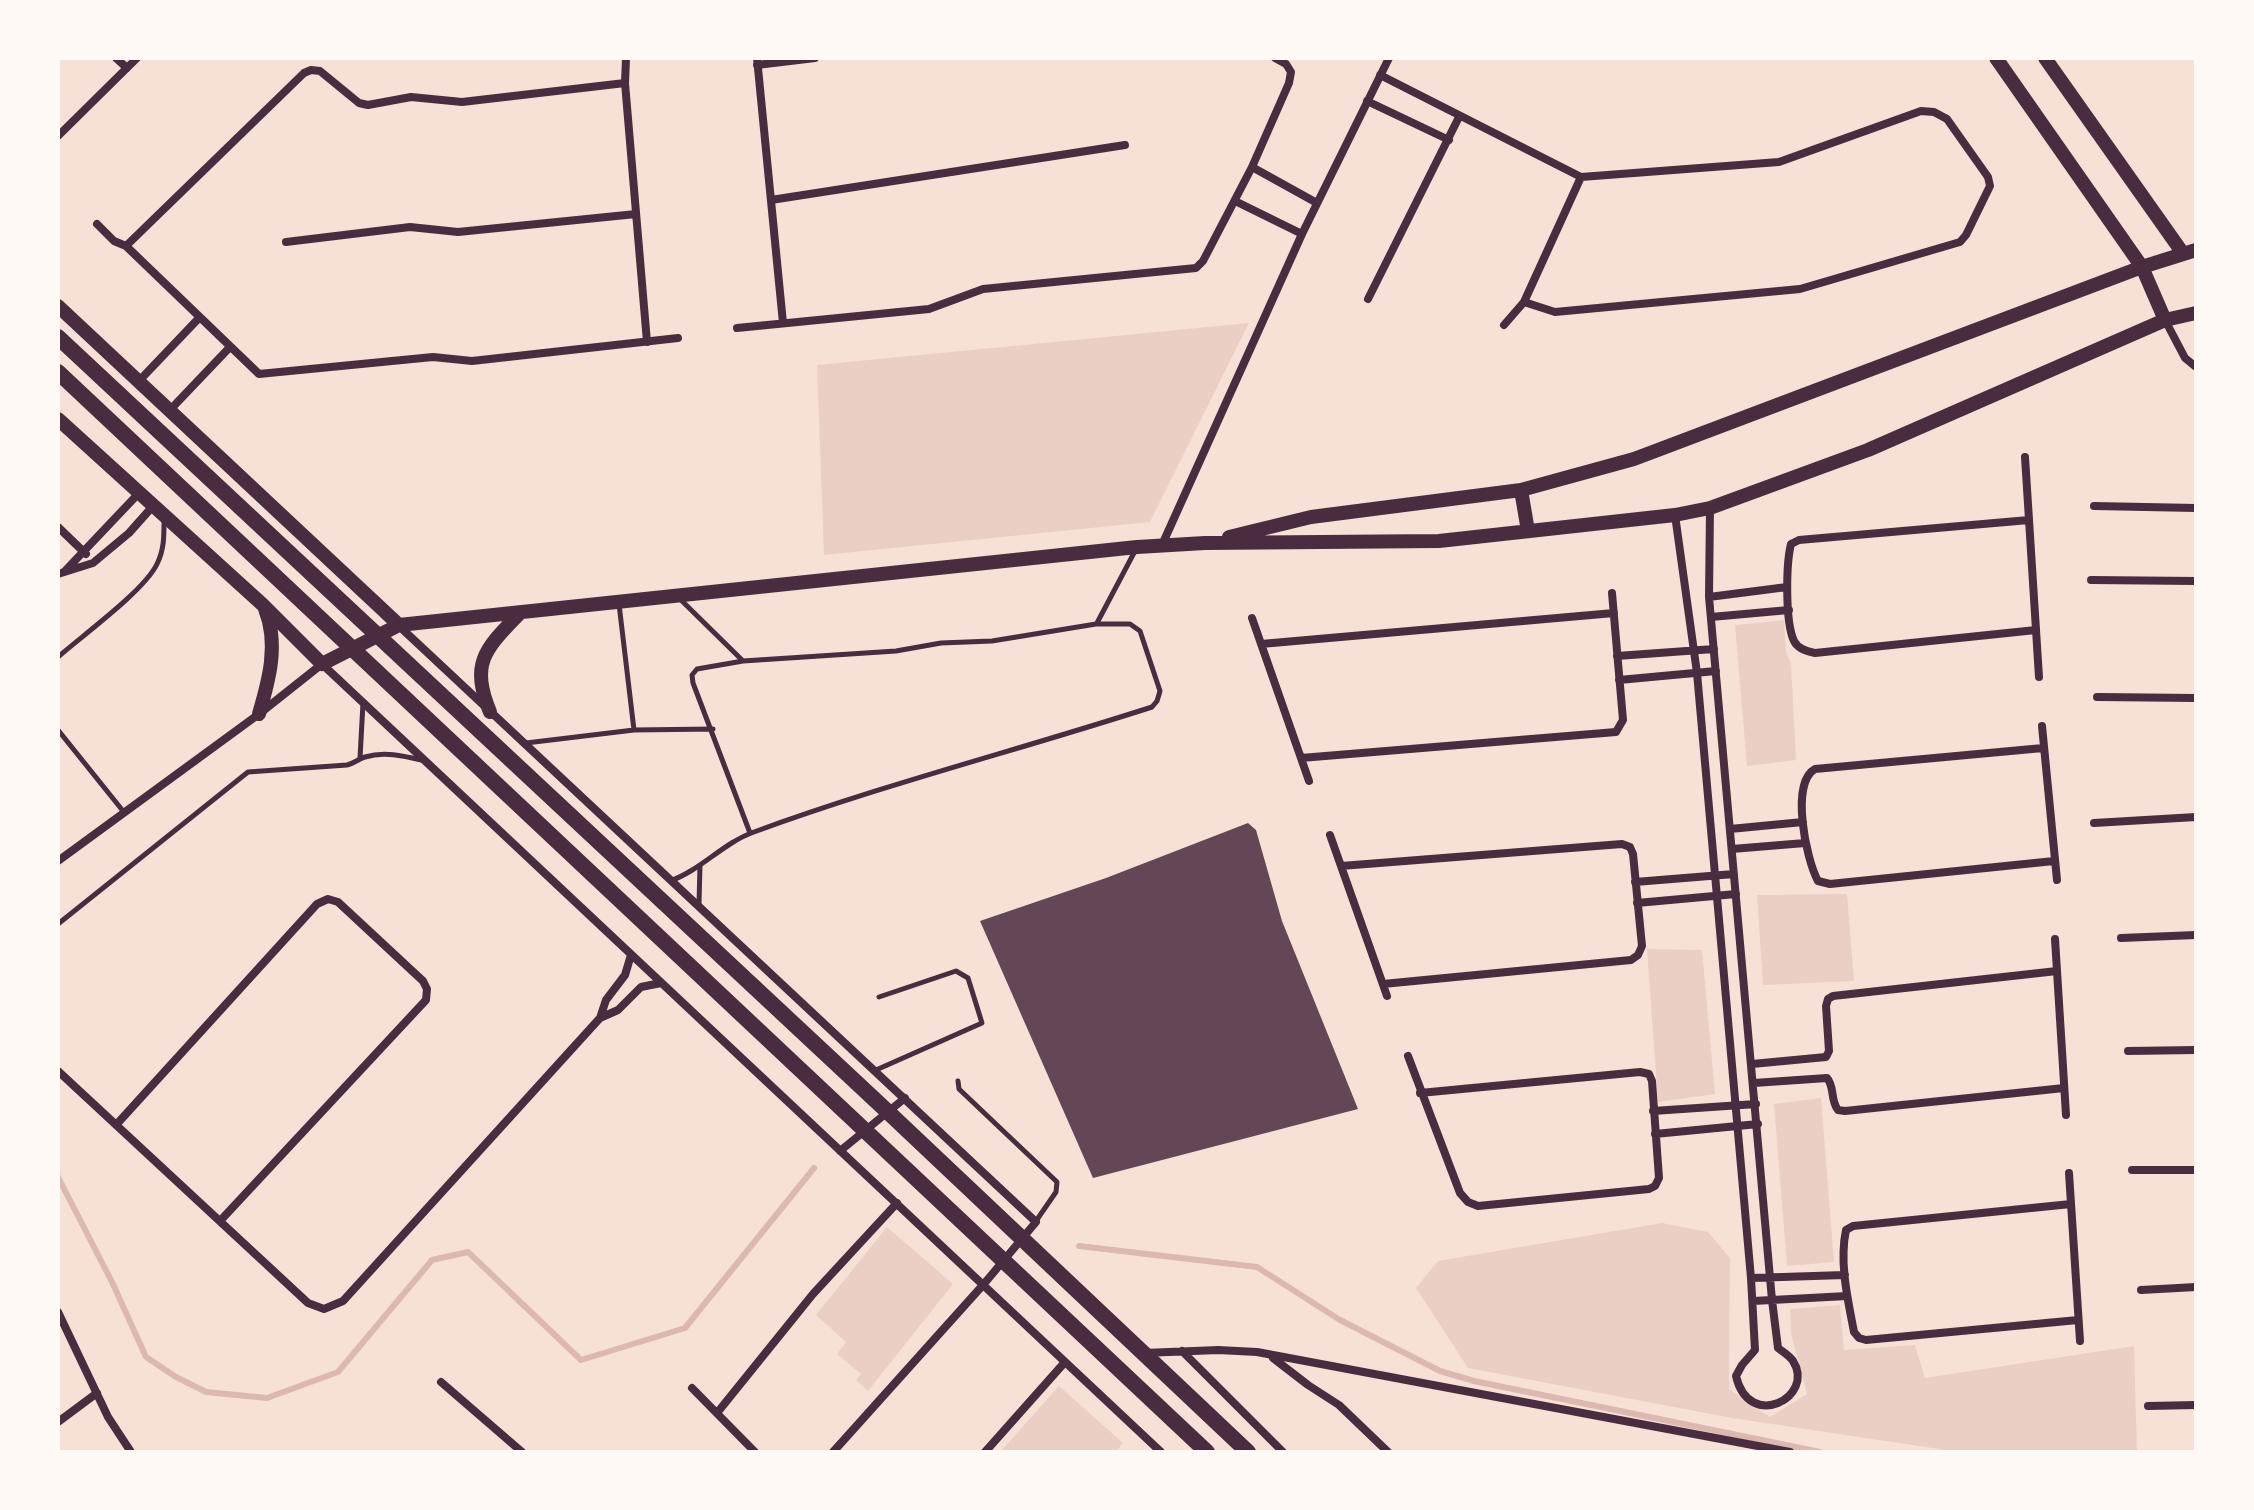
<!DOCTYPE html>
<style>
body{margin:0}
#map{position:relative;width:2254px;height:1510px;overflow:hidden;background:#f7e1d7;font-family:Quicksand,sans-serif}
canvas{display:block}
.frame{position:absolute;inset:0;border:60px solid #fffaf5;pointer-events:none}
</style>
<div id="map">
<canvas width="2254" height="1510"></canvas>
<div class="frame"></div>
</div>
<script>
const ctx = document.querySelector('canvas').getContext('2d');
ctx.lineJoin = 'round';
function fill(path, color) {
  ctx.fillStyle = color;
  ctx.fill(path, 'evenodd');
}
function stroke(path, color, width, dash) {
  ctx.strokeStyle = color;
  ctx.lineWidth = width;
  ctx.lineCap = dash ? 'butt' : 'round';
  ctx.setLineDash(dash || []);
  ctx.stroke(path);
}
fill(new Path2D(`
 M1249,323L1150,522L824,555L817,365Z
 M1784,620L1786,652L1791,664L1796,760L1747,766L1735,625Z
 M1847,894L1854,981L1763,985L1757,895Z
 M1647,949L1702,950L1715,1094L1658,1102Z
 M1821,1098L1834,1262L1787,1266L1774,1104Z
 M1662,1223L1708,1232L1730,1258L1729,1389L1770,1417L1807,1394L1791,1334L1790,1309L1840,1305L1844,1350L1915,1345L1925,1378L2134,1346L2137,1452H1959L1732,1418L1468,1368L1416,1288L1438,1261Z
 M887,1227L953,1284L868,1391L856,1380L861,1374L837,1354L846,1342L816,1315Z
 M1059,1386L1123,1443L1116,1452H1000Z`), '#ebcfc5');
stroke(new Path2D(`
 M58,1177L113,1284L146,1357L176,1377L206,1392L267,1398L338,1372L432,1260L468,1252L581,1360L685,1328L814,1168
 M1079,1246L1257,1267L1340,1320L1440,1371L1474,1381L1820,1452`), '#dcb8b0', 6);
fill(new Path2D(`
 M1248,823L1256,830L1282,921L1358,1109L1093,1178L980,921L1106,878Z`), '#644757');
stroke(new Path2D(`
 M681,600L742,660
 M619,604L634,730
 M1097,623L1135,551
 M58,657C83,635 144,591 157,564C164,550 164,537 164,522
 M58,730L123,811
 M526,743L634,730L713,729
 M360,758L363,703
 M670,881C701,870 723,843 754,832C885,784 1019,750 1152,707L1157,701L1160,691L1140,631L1130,624H1096L992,641L941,643L896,651L743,661L697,669L692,675L693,683L750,833
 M699,904L700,865
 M58,924L248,772L347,765C355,763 358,759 365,757C385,751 404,756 425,761
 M876,1070L982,1023L968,978L956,971L879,997
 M958,1081L959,1089L1057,1182L1056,1192L1036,1221`), '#4a2c40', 5);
stroke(new Path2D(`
 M116,58L127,68
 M626,58L625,83L647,342
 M757,58L783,323
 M757,65L815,58
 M1380,75L1581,177L1779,162L1921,111L1934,112L1947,119L1988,177L1990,186L1966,235L1960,242L1800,289L1555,312L1524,302
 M1367,101L1449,140
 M58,136L137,58
 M1252,167L1317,203
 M771,200L1125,145
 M1235,201L1302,234
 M97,224L114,241L126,246L259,374L433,357L472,361L678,338
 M286,242L410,227L458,232L636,214
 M126,246L304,73L311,70L320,71L359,103L368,105L411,97L462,102L625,83
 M1368,299L1459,117
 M2165,320L2185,358L2196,367
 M1504,325L1524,302L1581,177
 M737,328L929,309L983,289L1196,268L1203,261L1252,167L1289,83L1291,72L1286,64L1275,58
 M138,382L199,318
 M169,411L230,347
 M2025,457L2039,677
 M2094,506L2196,508
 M1675,515L1697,673L1751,1278L1755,1350L1742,1365L1736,1376C1749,1432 1816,1397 1793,1361C1790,1356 1783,1352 1778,1348L1772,1300L1709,597L1710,508
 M2029,520L1799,540L1791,544C1786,564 1785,622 1794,641C1798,649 1807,651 1815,653L2036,630
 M58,527L86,554
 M1162,545L1302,234L1389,58
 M65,571L139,493
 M58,574L93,563L129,533L153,506
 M2091,580L2196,581
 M1709,597L1787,587
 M1711,617L1789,610
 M1252,618L1309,781
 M399,626L1036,1222L983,1285L833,1452
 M1261,644L1614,613
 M1617,656L1714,649
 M1619,680L1716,671
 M2097,697L2196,698
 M2042,726L2057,880
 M2043,748L1815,769C1790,783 1806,859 1818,881L1830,884L2054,861
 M1301,758L1616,732L1623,720L1612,593
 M2094,823L2196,817
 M1730,829L1803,822
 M1330,835L1387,996
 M1732,849L1805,843
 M58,861L259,714L322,664L1161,1452
 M1341,866L1622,844L1630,847L1633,854L1642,946L1638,955L1631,960L1383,984
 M1635,882L1734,874
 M1637,903L1736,894
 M2121,938L2196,935
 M2055,939L2066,1115
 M600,1018L618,1010L641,987L661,983
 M2128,1051L2196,1050
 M1408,1056L1460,1193L1468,1202L1478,1206L1649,1189L1655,1186L1659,1178L1652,1081L1649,1074L1640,1072L1420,1093
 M1752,1064L1826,1057L1829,1051L1826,1006L1828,999L1833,996L2057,971
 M58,1071L308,1303L324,1309L343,1301L600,1018L606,1000L625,975L631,955
 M1754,1083L1827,1078C1835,1087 1830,1100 1838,1110L1845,1111L2064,1088
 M1653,1111L1756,1104
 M116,1125L317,904L328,899L338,902L423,981L427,989L426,1000L220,1221
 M1655,1134L1758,1124
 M840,1151L905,1098
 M2132,1170H2196
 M2069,1173L2080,1341
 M2071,1204L1853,1226L1846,1230C1839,1263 1848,1300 1854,1332L1859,1338L1866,1340L2078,1320
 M1751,1278L1845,1275
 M2141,1290L2196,1287
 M1753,1301L1847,1296
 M58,1312L108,1417L131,1452
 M1182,1351L1283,1452
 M1144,1353L1218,1350L1257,1352L1790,1452
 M1273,1358L1308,1385L1339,1405L1388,1452
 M441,1382L522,1452
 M692,1388L755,1452
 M2148,1406L2196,1405
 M717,1413L813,1294L897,1203
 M58,1422L97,1393
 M985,1452L1065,1362`), '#4a2c40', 8);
stroke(new Path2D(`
 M1996,58L2142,267L2165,320
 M2045,58L2182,252
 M58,306L399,625
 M58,419L263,605L322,664L399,625L1137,547L1205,543L1439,541L1675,515L1710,508L1868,450L2165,320L2196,313
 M1521,490L1528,531
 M1229,537L1311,517L1521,490L1634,459L2142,267L2196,250
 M490,712C470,663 485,649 519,614
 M259,714C269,680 279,644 265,609`), '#4a2c40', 14);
stroke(new Path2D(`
 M58,337L888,1112L1248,1452
 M58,372L1207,1452`), '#4a2c40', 16);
</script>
